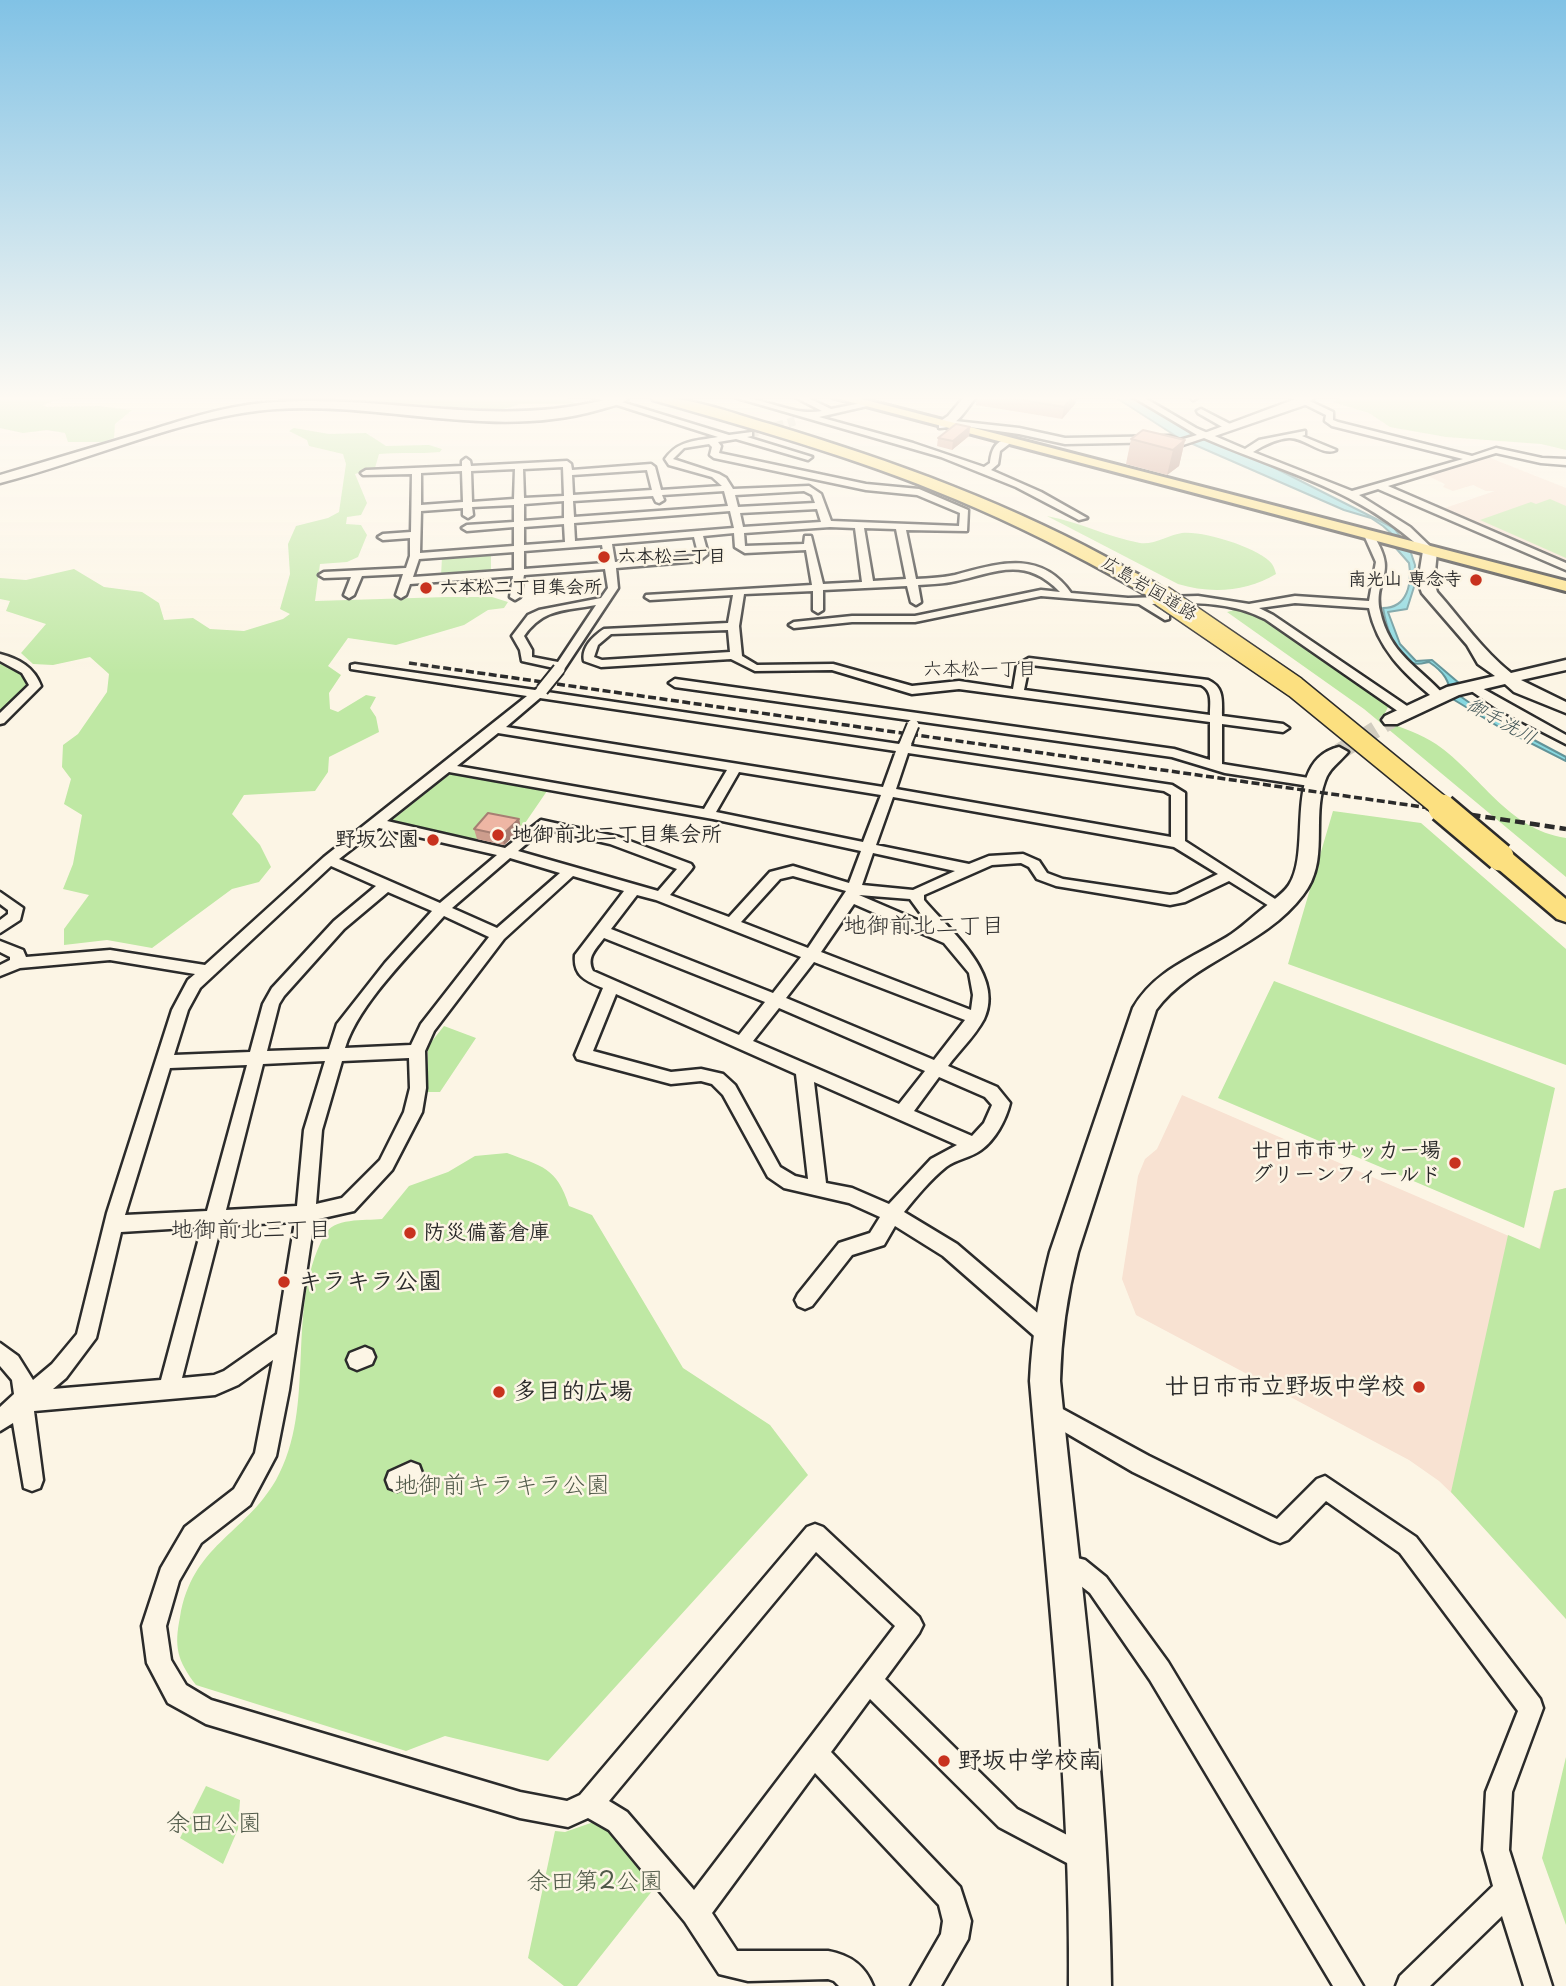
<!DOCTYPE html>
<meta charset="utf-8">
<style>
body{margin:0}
canvas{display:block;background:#fcf5e5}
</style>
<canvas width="1566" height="1986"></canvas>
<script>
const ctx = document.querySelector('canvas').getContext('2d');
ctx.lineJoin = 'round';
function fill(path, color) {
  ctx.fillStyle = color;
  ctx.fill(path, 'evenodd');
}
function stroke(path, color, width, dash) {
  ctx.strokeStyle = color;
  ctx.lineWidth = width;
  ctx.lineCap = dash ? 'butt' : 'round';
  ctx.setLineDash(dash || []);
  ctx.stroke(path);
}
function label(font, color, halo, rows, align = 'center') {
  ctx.font = font + ' "Playpen Sans","Klee One",sans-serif';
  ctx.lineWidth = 5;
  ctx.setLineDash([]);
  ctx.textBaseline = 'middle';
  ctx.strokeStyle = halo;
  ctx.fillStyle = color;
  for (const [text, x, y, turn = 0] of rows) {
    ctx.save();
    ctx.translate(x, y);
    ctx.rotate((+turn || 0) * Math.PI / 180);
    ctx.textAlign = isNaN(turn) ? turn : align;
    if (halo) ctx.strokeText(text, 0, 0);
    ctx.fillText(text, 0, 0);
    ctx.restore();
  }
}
fill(new Path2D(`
 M1483,455L1566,488V565L1439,510L1495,491H1486L1473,485L1453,491L1443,487L1445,484L1428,476L1477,460Z
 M1182,1095L1539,1249L1554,1191L1566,1188V1619L1469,1510L1439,1481L1409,1460L1136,1315L1122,1279L1138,1176L1145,1159L1157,1149Z`), '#f8e2d2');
fill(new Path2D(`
 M0,397H66L43,405L47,407L98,406L132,410L115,424L114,438L103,442H68L65,433L47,430L23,433L0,428Z
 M332,397H566L575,404H520L501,410L343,401Z
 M1341,397H1566V450L1541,444L1446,437L1390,427L1369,413L1333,402Z
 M294,428L329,434L366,433L386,446L429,445L442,449L440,452C419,454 400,452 379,454L375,468L355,474L367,503L361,515L347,517L346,524L361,525L367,535L358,557L347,562L320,564L315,601L447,597H492L508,602L504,608L488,610L464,625L396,645L348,638L328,666L341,675L329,693L330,709L338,712L366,695L376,697L370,708L376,717L379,732L329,757L328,772L315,791L244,795L232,814L260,845L271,867L259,882L232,889L152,948L107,940L64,945V929L89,895L63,889L73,864L82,815L64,804L71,779L62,767L63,745L78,734L107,692L109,674L90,657L53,665L33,664L21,653L46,624L6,611L10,601L0,599V578L26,580L74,569L104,587L142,592L159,603L164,620L193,618L210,629L244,631L283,619L290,614L280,609L290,574L288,544L296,526L328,518L339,512L346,464L343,454L309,446L307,440L289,431Z
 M1550,499L1566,506V558L1480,520L1531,502L1536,504Z
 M1047,516C1080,522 1107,537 1140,543C1154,545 1169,535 1182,533C1201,530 1261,548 1272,564C1274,567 1275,570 1276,574C1247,592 1210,594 1178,584Z
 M491,553V573L441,576L442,557Z
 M1236,606L1266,618L1389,705L1383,717L1386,722C1403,728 1421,734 1436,744C1481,775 1507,829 1566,838V877L1364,709L1227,612L1234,610Z
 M0,659L28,677L24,692L0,715Z
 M450,774L547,791L521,829L490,823L476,840L391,821Z
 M1333,811L1421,823L1566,949V1065L1288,964Z
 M1274,981L1555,1088L1524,1228L1218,1098Z
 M444,1026L476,1038L440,1092H427L428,1046Z
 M507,1153C541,1166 557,1167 569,1206L592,1215L683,1368L770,1425L808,1475L548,1761L445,1736L406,1751L196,1685C177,1660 174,1647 180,1617C192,1545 244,1535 276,1480C318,1405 284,1311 324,1236C333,1217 364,1221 382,1219L409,1186L448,1172L475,1156Z
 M1566,1188V1619L1451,1492L1508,1235L1540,1249L1554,1191Z
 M1566,1757V1925L1542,1858Z
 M206,1786L240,1800L238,1829L223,1864L180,1838Z
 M605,1818L660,1881L577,1986H564L528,1958L555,1831L565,1832Z`), '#bfe8a4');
const water = new Path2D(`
 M1115,397L1136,399L1190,433L1267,464L1394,528L1410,550L1415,565L1414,587L1407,609L1388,612L1400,644L1416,661L1432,660L1466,689L1460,696L1487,715L1566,757V761L1499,727L1451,698C1450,681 1444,672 1429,662C1424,663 1418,665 1412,663C1394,656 1386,625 1383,608C1408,608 1412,583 1409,563L1394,546L1393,535L1383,526L1371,518L1344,510L1179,438Z`);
fill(water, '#87d8e0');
stroke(water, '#629398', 2);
stroke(new Path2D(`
 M749,434L795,421`), '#d2cdc0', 9, [9, 4.5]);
stroke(new Path2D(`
 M1339,752L1391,720`), '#d2cdc0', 17, [17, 9]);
const street = new Path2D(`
 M592,397H605L729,435L752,432V436L747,437L812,457L808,460L736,439L718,442L721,446L719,453L866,484L919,489L968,510L967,531L906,530L916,579C929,578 942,578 955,575C997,564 1040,549 1071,593L1128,598L1198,596L1249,604L1295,596L1369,601L1376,562L1364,535L1372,533C1400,577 1373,576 1380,611C1389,654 1419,667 1445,696L1439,700L1435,699C1404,674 1377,648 1369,608L1295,603L1259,608L1273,615L1410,708V714H1402L1265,619C1230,601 1191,602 1152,604L1169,615V619L1165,620L1139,604L1041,596L915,622H852L794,628L789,625L794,622L852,616H915L1041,590L1060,592C1023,554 994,574 951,582C940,584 929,584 918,585L921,602L916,605L911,602L907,586L823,590V610L818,613L813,610V591L744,594L739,626L742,656L757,665L833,664L912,686L959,681L1013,689L1017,665L1029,658L1208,680C1224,687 1222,700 1222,716L1283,724L1289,728L1283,732L1222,724V764L1321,780V786L1316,787L1225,773L1172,757L675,687L669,683L675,679L1174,749L1210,760V722L959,689L912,694L832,670L755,671L731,659L601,667L584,661C581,648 593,636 604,629L728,623L733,595L650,600L645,597L646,595L812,585L806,550L745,553L735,547L734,533L703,536L708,554L699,561L616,568L618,588L563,671L559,672L554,668L522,661L520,650L512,636L528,615L539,610L601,598L608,588L605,569L524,575L520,597L515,600L510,597L513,576L410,584L406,595L401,598L396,595L403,574L362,576L354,595L349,598L344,595L351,577L324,578L319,575L324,572L406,568L410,556V538L383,540L378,537L383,534L411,532L412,474L363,475L361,473L366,470L462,466V461L466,458L470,461L471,466L567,461L571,464L572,470L651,464L655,467L661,490L722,486L712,477L669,465L665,459C678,440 696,441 718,437ZM709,444L712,447L710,455L714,458L866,490L917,495L960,513L959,526L831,521L821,494L809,486L733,489L726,478L719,474L673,459L684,448ZM563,467L564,496L524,498L523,469ZM515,469L514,499L472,502L471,471ZM647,470L652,490L573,495L572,475ZM462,471L463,502L421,505V473ZM724,491L728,506L574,517L573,501L653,496L656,502L659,503L664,500L662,495ZM804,491L812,495L815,503L738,507L735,495ZM564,501V518L524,521V504ZM514,505V522L467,525L462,528L467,531L514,527V546L420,553L421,511L463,508V515L468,518L473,515L472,507ZM817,509L821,522L743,527L740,513ZM730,511L734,528L575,541L574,523ZM564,524L565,542L524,545V527ZM830,527L855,528L862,582L823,584L811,536H805L804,544L745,546L744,533ZM864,528L896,529L906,579L873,581ZM694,537L698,553L693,556L615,562L612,544ZM602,545L605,563L524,569V551ZM514,552V570L413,577L419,559ZM596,605L558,662L532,657V650L524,636C544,608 564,611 596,605ZM728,630L730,652L602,660L594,657L598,645L611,634ZM1031,665L1201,685C1213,691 1210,703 1210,715L1024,690L1029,666Z
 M734,397C764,397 794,417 822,411L795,397H806L831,409L867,402V406L819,417L913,443L984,467L990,463C991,452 995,439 1009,440V444L1000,451L998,464L991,470L1041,492L1087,518L1079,520L1016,487L941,457Z
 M1133,397H1143L1196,428L1245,449L1259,440L1305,431V435L1302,436L1336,450C1323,457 1304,437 1289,438C1276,439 1264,445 1253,452L1352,491L1463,459L1332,426L1325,421L1326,415L1290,397H1301L1333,412V420L1338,422L1472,456L1496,448L1542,458L1566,459V465L1541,463L1496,453L1388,486L1566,563V570L1378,489L1359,495L1410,527L1435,551L1426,553C1360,489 1287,474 1204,438L1180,446L1169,442L1065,444L1019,434L942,423L946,420L1019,428L1065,438L1170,436L1180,440L1197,435Z
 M1190,397H1198L1193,400Z
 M1201,409L1232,425L1233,427L1226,429L1198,413L1197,411Z
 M0,654C19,659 34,667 41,686L4,723L0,724V713L29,685L22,673L0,661Z
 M355,664L535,690L542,686L546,687L547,692L899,744L902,739L906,738L912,742L911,746L1172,785L1185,793V841L1286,906L1284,909H1274L1229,881L1185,902L1170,905L1056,886L1037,879L1029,867L1021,863L992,865L924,895V900C950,931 1005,975 984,1019C975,1036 959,1051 948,1066L997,1087L1010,1103C1006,1120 995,1140 981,1150C970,1158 957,1159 946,1167C930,1180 917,1196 904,1212L957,1244L1054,1327L1057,1334L1054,1341L1047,1343L1040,1341L943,1256L895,1226L884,1245L852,1255L812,1306L805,1309L798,1306L795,1300L798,1294L839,1243L870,1233L880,1217L849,1203L784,1188L768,1177L723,1095L712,1084L701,1081L671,1084L577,1059L575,1055L603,988C586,981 573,976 575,955L624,891L573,876L504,939L434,1031L425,1051L426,1088L422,1112L392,1170L354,1211L314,1220L289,1390L276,1456L250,1505L201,1543L179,1581L166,1626L171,1660L186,1685L211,1700L520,1792L567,1801L580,1795L807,1527L815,1524L823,1527L919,1617L923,1625L919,1633L885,1679L1017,1809L1096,1850L1099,1860L1096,1870L1086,1873L999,1827L870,1699L831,1752L960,1887L971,1921L968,1939L941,1986H911L941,1934L943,1921L939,1905L815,1773L712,1913L737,1951H828C850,1955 865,1965 873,1986H839L834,1981L828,1979L748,1981L719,1974L685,1922L609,1830L588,1818L568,1827L520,1818L206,1724L168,1703L147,1663L142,1626L161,1568L185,1527L234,1489L255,1453L273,1360L238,1385L215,1395L34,1411L43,1480L40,1488L32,1491L24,1488L13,1423L0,1431V1407L14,1394L12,1380L0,1366V1343L18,1356L33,1380L52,1364L77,1334L107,1213L172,1010L188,980L195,974L110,960L20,968L0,976V965L10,960V957L0,952V941L23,950L26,957L110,950L205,965L324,857L527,696L351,669V665ZM540,698L896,751L883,787L506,727ZM498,733L727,770L704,809L457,766ZM908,753L1164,791L1171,795V837L896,789ZM449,772L713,819L861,851L849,883L793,866L770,872L729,917L670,895L691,870L693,867L691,864L619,837L541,820L505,848L387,821ZM739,772L881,795L863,842L716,812ZM893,797L1174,847L1218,874L1177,894L1170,895L1063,879L1047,873L1039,861L1023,854L989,856L969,864L876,845ZM379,828L497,855L440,903L339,859ZM544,829L610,844L677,869L658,891L518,851ZM873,853L955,871L913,890L862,885ZM510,858L560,873L497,928L452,908ZM331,866L376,886L334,921L272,988L263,1004L250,1052L174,1055L188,1010L200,988ZM793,876L846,891L808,948L741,922L780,879ZM388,892L432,911L385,963L337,1024L329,1049L267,1051L279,1004L284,996L344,929ZM637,895L656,900L801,957L773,993L611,929ZM859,895L910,899L929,925ZM854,904L944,943L969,973L973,995L971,1010L821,952ZM444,916L489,937L421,1024L411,1045L345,1048C358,1004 413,951 444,916ZM604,938L765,1002L739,1035L593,971C586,957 596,949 604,938ZM814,962L965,1020L934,1060L786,998ZM616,994L796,1074L808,1179L795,1176L780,1167L735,1085L723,1074L701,1069L671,1072L593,1051ZM779,1008L925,1071L899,1104L753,1041ZM409,1058L410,1088L404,1112L380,1160L342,1198L316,1204L322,1130L342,1061ZM325,1061L304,1130L297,1206L226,1210L263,1064ZM247,1065L207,1211L125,1215L170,1068ZM939,1077L985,1097L992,1105L984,1123L972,1136L914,1111ZM814,1082L957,1145L931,1159L889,1204L852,1188L826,1183ZM295,1222L277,1334L224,1371L214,1375L182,1378L221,1226ZM202,1227L161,1380L53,1389L66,1378L96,1338L121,1232ZM816,1552L895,1626L694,1890L627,1812L609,1801Z
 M1471,682L1566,735V744L1496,708L1467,688L1465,686Z
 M0,892L23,908L20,920L0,933V920L8,914V910L0,904Z
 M365,1347L372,1350L375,1357L372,1364L357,1370L350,1367L347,1360L350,1353Z
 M1046,1400L1149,1456L1277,1519L1317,1479L1325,1476L1416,1537L1540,1699L1543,1708L1512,1792L1509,1850L1552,1986H1524L1502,1916L1430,1986H1396L1400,1976L1493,1886L1483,1850L1486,1792L1518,1711L1400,1553L1326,1501L1288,1540L1280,1543L1272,1540L1133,1472L1039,1417L1035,1410L1039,1403Z
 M411,1462L419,1465L422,1473L419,1481L397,1491L389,1488L386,1480L389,1472Z
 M1062,1554L1085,1560L1106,1577L1168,1662L1363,1986H1333L1150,1680L1090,1593L1072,1579L1054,1574L1050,1566L1054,1558Z`);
const secondary = new Path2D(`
 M616,397L628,399C620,405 608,407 598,410C494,440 383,402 276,409C186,415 88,461 0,483V475C46,461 92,448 138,434C183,420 229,404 277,402C393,395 501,430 616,397Z
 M964,397H976C966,409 956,429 939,428V422L948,416Z
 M1301,397H1315L1305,405L1209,438H1201L1199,435Z
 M1430,547L1437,551L1434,582L1437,592C1461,619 1483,651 1511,673L1566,660V670L1521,680L1566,702V713L1514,692L1505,684L1459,695L1397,724H1385L1382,720L1385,716L1447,687L1495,676L1478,664L1467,645L1422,593L1418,582L1423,551Z
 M1339,747L1348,752C1340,762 1329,768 1325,781C1311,819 1330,861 1303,895C1264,947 1192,961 1156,1010L1078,1252C1067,1295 1061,1336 1060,1381C1080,1582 1109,1784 1111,1986H1069C1071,1784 1047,1582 1030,1381C1032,1336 1039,1295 1050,1252L1133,1008C1154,971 1192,958 1227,937C1240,929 1252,917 1265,907C1273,900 1283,894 1289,885C1313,849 1281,761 1339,747Z`);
const primary = new Path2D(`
 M832,397H854L1566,581V591Z`);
const highway = new Path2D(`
 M651,397C692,397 731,413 770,424C893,461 1015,505 1126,568C1140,576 1162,584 1171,596L1162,602L1155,600C1097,566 1038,535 976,508C872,462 762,431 653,400Z
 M1500,849L1509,851L1566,899V922L1557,919L1491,863L1488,857L1491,851Z`);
stroke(street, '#2b2b2b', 5);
stroke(secondary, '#2b2b2b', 5);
stroke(primary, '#2b2b2b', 6);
stroke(highway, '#2b2b2b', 5);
fill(street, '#fcf5e5');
fill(secondary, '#fcf5e5');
fill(primary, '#fce080');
fill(highway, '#fce080');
stroke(new Path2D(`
 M409,663L1437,809`), '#2b2b2b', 3.5, [8, 3.5]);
stroke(new Path2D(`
 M1426,808L1566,829`), '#2b2b2b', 4.5, [10, 5]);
const streetBridge = new Path2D(`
 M542,690L559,669
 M906,742L913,725`);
const highwayBridgeFar1 = new Path2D(`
 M1162,596L1295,687L1444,809`);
const highwayBridge = new Path2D(`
 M1442,808L1500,857`);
stroke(streetBridge, '#2b2b2b', 15, []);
stroke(highwayBridgeFar1, '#2b2b2b', 24, []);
stroke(highwayBridge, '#2b2b2b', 32, []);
stroke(streetBridge, '#fcf5e5', 11);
stroke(highwayBridgeFar1, '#fce080', 21);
stroke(highwayBridge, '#fce080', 27);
fill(new Path2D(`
 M977,397H1076L1075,404L1062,419L976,405Z
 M970,427L969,436L952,450L937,446L938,438Z
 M1131,439L1185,440L1179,466L1167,475L1126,464Z
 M519,819L521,829L504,845L477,839L474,829Z`), '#cd9d8d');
fill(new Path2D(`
 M1073,397H1076L1075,404L1062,419L1064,407Z
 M970,427L969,436L952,450L953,441Z
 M1185,440L1179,466L1167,475L1173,450Z
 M519,819L521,829L504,845L502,835Z`), '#a77f73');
const building = new Path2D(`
 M1005,397H1073L1064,407Z
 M956,424L970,427L953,441L938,438Z
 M1143,430L1185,440L1173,450L1131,439Z
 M488,813L519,819L502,835L474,829Z`);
fill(building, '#eeb6a4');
stroke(building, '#a77f73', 2);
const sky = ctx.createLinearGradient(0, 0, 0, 675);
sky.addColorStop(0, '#81c2e5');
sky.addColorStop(0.59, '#fefaf3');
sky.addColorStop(1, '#fefaf300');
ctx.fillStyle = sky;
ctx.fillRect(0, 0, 1566, 675);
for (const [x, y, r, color] of [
 [604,557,7,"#c8321e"],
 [1476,580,7,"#c8321e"],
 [426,588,7,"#c8321e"],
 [498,835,7,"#c8321e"],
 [433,840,7,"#c8321e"],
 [1455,1163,7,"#c8321e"],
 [410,1233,7,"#c8321e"],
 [284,1282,7,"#c8321e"],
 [1419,1387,7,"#c8321e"],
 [499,1392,7,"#c8321e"],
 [944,1761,7,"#c8321e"]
]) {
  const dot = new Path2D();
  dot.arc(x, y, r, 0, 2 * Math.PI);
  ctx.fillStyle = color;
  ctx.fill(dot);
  stroke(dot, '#fcf5e5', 2.5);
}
label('bold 18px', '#2b2b2b', '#fcf5e5', [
 ["六本松二丁目",618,557],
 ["南光山 専念寺",1462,580,"right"],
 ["六本松二丁目集会所",440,588]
], 'left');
label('18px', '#2b2b2b', '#fcf5e5', [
 ["広島岩国道路",1149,589,31]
]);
label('19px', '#2b2b2b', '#fcf5e5', [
 ["六本松一丁目",980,670]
]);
label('italic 19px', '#425658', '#fcf5e5', [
 ["御手洗川",1501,722,29]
]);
label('bold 21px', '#2b2b2b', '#fcf5e5', [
 ["地御前北二丁目集会所",512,835],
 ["野坂公園",419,840,"right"],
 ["廿日市市サッカー場",1441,1151,"right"],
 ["グリーンフィールド",1441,1175,"right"],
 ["防災備蓄倉庫",424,1233]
], 'left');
label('23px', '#2b2b2b', '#fcf5e5', [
 ["地御前北二丁目",924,927],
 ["地御前北三丁目",251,1231]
]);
label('bold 24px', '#2b2b2b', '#fcf5e5', [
 ["キラキラ公園",298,1282],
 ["廿日市市立野坂中学校",1405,1387,"right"],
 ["多目的広場",513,1392],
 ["野坂中学校南",958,1761]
], 'left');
label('24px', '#505a49', '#fcf5e5', [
 ["地御前キラキラ公園",502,1486],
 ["余田公園",214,1824],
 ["余田第2公園",595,1882]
]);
</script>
